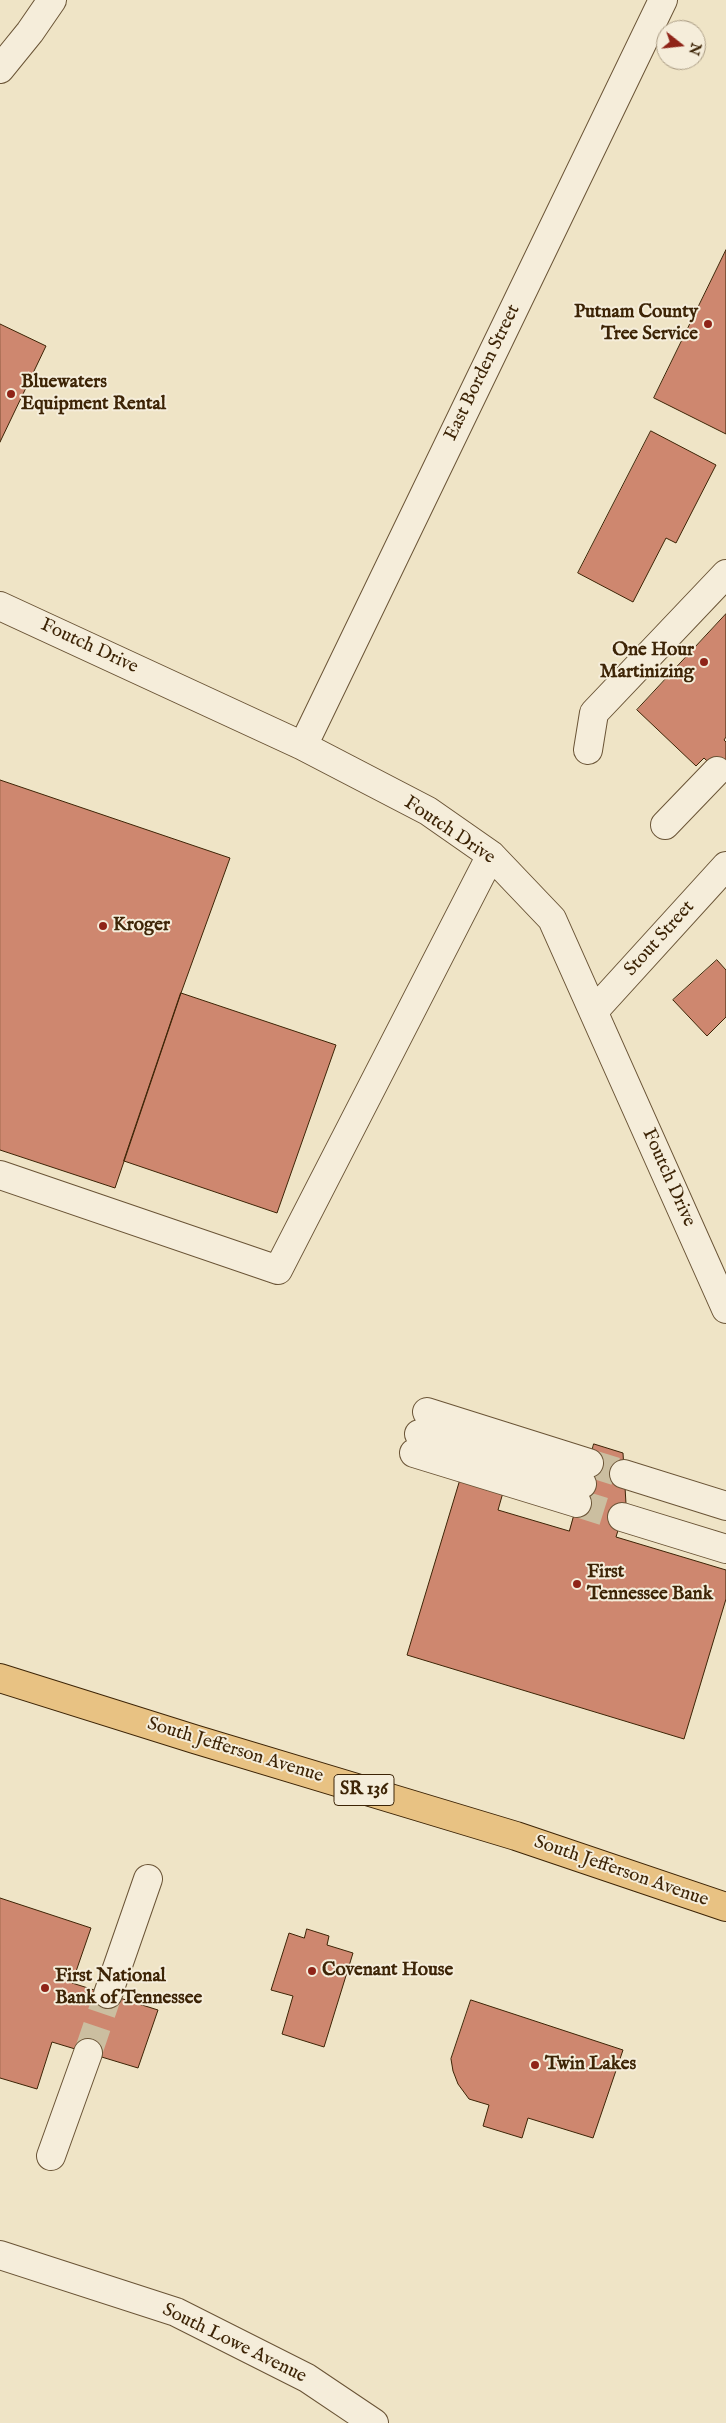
<!DOCTYPE html>
<style>
body{margin:0}
#map{position:relative;width:726px;height:2423px;overflow:hidden;background:#efe4c6;font-family:"IM FELL English",serif}
canvas{display:block}
.north{position:absolute;left:656px;top:20px;width:50px;height:50px;box-sizing:border-box;background:#f5edda;border:1px solid #ab9d85;border-radius:50%;rotate:106deg;font-size:14px;font-weight:700;line-height:20px;text-align:center;color:#3d2406}
.north::after{content:'';display:block;margin:auto;width:18px;height:22px;background:#8f2418;clip-path:polygon(50% 0,100% 100%,50% 72%,0 100%)}
</style>
<div id="map">
<canvas width="726" height="2423"></canvas>
<div class="north">N</div>
</div>
<script>
const ctx = document.querySelector('canvas').getContext('2d');
ctx.lineJoin = 'round';
function fill(path, color) {
  ctx.fillStyle = color;
  ctx.fill(path, 'evenodd');
}
function stroke(path, color, width, dash) {
  ctx.strokeStyle = color;
  ctx.lineWidth = width;
  ctx.lineCap = dash ? 'butt' : 'round';
  ctx.setLineDash(dash || []);
  ctx.stroke(path);
}
function label(font, color, halo, rows, align = 'center') {
  ctx.font = font + ' "IM FELL English",serif';
  ctx.lineWidth = 4;
  ctx.setLineDash([]);
  ctx.textBaseline = 'middle';
  ctx.strokeStyle = halo;
  ctx.fillStyle = color;
  for (const [text, x, y, turn = 0] of rows) {
    ctx.save();
    ctx.translate(x, y);
    ctx.rotate((+turn || 0) * Math.PI / 180);
    ctx.textAlign = isNaN(turn) ? turn : align;
    if (halo) ctx.strokeText(text, 0, 0);
    ctx.fillText(text, 0, 0);
    ctx.restore();
  }
}
const building = new Path2D(`
 M726,250V434L654,398Z
 M0,324L46,346L0,442Z
 M651,431L716,465L676,543L666,538L633,602L578,573Z
 M726,614V737L724,740L726,742V779L704,758L696,766L637,710Z
 M0,780L230,858L181,993L115,1188L0,1150Z
 M717,960L726,970V1017L707,1036L673,1000Z
 M181,993L336,1045L277,1213L124,1161Z
 M594,1444L623,1453L626,1504L616,1537L726,1570V1599L684,1739L407,1655L461,1476L504,1489L498,1510L569,1531Z
 M0,1898L91,1928L72,1983L158,2010L138,2068L52,2042L37,2089L0,2078Z
 M307,1929L329,1936L327,1945L353,1953L324,2047L282,2034L293,1996L271,1990L289,1933L304,1938Z
 M471,2000L623,2050L593,2138L528,2118L522,2138L483,2126L489,2105L469,2099L458,2084L453,2071L451,2059Z`);
fill(building, '#ce876f');
stroke(building, '#3d2406', 1);
stroke(new Path2D(`
 M589,1463L624,1474
 M577,1503L622,1517
 M88,2053L108,1994`), '#cbbea0', 28, [28, 14]);
const minor = new Path2D(`
 M0,69L30,32L52,0
 M0,606L303,746L428,811L491,855L552,919L726,1309
 M303,746L663,0
 M588,750L594,713L726,574
 M665,825L717,771
 M594,1011L726,866
 M0,1175L278,1270L491,855
 M427,1412L589,1463
 M419,1434L582,1484
 M414,1453L577,1503
 M624,1474L726,1506
 M622,1517L726,1549
 M108,1994L148,1879
 M51,2156L88,2053
 M0,2255L176,2312L307,2378L374,2423`);
const major = new Path2D(`
 M0,1678L194,1739L516,1836L726,1907`);
stroke(minor, '#6a5436', 30);
stroke(major, '#3d2406', 30);
stroke(minor, '#f5edda', 28);
stroke(major, '#e8c283', 28);
for (const [x, y, r, color] of [
 [708,324,5,"#8f2418"],
 [11,394,5,"#8f2418"],
 [704,662,5,"#8f2418"],
 [103,926,5,"#8f2418"],
 [577,1584,5,"#8f2418"],
 [312,1971,5,"#8f2418"],
 [45,1988,5,"#8f2418"],
 [535,2065,5,"#8f2418"]
]) {
  const dot = new Path2D();
  dot.arc(x, y, r, 0, 2 * Math.PI);
  ctx.fillStyle = color;
  ctx.fill(dot);
  stroke(dot, '#f5edda', 2);
}
for (const [x, y, w] of [
 [364,1790,60]
]) {
  const box = new Path2D();
  box.roundRect(x - w / 2, y - 15.5, w, 31, 4);
  ctx.fillStyle = '#f5edda';
  ctx.fill(box);
  stroke(box, '#3d2406', 1);
}
label('bold 18px', '#3d2406', null, [
 ["SR 136",364,1790]
]);
label('bold 19px', '#3d2406', '#f5edda', [
 ["Putnam County",698,313,"right"],
 ["Tree Service",698,335,"right"],
 ["Bluewaters",21,383],
 ["Equipment Rental",21,405],
 ["One Hour",694,651,"right"],
 ["Martinizing",694,673,"right"],
 ["Kroger",113,926],
 ["First",587,1573],
 ["Tennessee Bank",587,1595],
 ["Covenant House",322,1971],
 ["First National",55,1977],
 ["Bank of Tennessee",55,1999],
 ["Twin Lakes",545,2065]
], 'left');
label('19px', '#3d2406', '#f5edda', [
 ["East Borden Street",483,373,-64],
 ["Foutch Drive",89,647,25],
 ["Foutch Drive",449,831,34],
 ["Stout Street",660,939,-48],
 ["Foutch Drive",668,1178,66],
 ["South Jefferson Avenue",235,1751,17],
 ["South Jefferson Avenue",621,1872,19],
 ["South Lowe Avenue",234,2344,26]
]);
</script>
